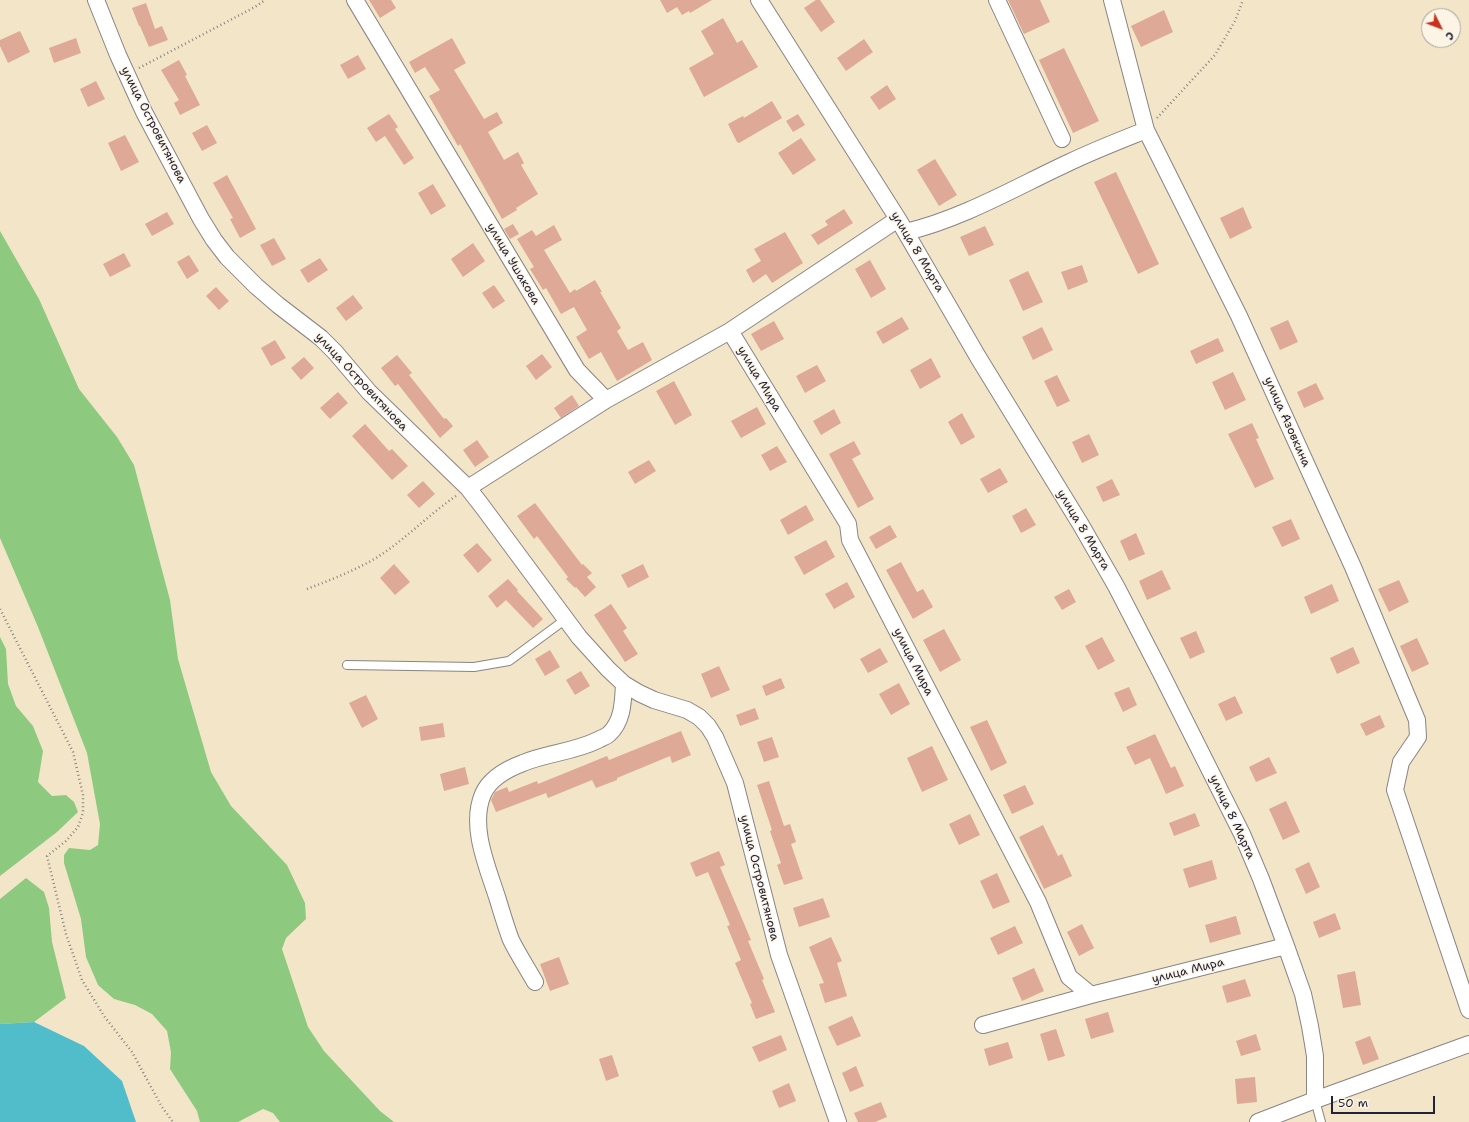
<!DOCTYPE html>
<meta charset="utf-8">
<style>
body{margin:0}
#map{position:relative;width:1469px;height:1122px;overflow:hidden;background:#f3e5c8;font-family:"Shantell Sans",sans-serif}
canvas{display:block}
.north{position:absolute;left:1421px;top:8px;width:40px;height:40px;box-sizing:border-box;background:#fcf5e5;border:1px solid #a5a1a1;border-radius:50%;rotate:132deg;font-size:11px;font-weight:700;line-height:16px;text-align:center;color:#22223b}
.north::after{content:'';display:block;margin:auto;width:14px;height:18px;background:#c8321e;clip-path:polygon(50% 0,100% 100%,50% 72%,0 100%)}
.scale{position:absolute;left:1331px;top:1096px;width:104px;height:18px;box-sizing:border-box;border:2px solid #22223b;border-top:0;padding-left:5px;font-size:12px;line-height:14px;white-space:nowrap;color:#22223b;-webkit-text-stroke:3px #fcf5e5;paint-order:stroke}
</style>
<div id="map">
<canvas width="1469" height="1122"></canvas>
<div class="north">С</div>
<div class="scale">50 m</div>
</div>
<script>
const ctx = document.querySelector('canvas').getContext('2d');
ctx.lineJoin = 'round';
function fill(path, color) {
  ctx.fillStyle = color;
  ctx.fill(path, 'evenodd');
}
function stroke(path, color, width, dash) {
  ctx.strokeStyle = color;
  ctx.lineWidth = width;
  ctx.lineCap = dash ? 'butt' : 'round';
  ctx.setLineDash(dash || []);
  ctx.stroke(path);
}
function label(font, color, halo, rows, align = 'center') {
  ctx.font = font + ' "Shantell Sans",sans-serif';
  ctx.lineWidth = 3;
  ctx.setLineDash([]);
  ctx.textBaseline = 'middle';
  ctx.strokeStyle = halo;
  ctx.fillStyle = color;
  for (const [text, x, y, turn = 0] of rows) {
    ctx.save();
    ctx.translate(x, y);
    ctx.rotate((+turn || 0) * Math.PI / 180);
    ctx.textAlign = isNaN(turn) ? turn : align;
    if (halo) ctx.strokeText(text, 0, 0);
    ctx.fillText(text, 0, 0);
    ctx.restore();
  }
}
fill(new Path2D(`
 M0,231L39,299L79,389L117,437L134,465L170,600L178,659L211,772L231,806L287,865L305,903L306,919L286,938L282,949L308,1027L324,1051L380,1111L394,1122H280L273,1113L263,1109L238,1122H200L197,1111L170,1069L171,1052L167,1031L152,1014L135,1005L114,999L98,985L86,957L81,919L64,863V855L69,848L90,850L98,845L100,824L87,753L38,627L0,538Z
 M0,637L6,649L8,684L16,706L33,726L43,751L38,782L52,796L66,795L74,802L78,812L57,832L0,876Z
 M26,878L44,892L49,908L52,942L66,998L34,1022L0,1024V899Z`), '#8dca80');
fill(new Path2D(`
 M34,1022L84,1046L122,1081L136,1122H0V1024Z`), '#51bdca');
fill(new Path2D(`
 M369,0H391L396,8L380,18Z
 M660,0H712L690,13L689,11L682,15L677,7L667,13Z
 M816,0H820L835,22L821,32L804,8Z
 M1008,0H1040L1050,22L1024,34Z
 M146,3L155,29L162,26L168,40L149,47L140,26H139L132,8Z
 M1164,10L1173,32L1141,47L1131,26Z
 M723,18L737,43L742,40L758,67L704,97L689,68L714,54L701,31Z
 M20,31L30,52L8,63L0,46V40Z
 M76,38L81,53L54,63L49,48Z
 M452,38L466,63L454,70L484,119L497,112L503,123L488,132L504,160L518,152L524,163L521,165L538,194L516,208L517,210L502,219L460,144L458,146L429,96L440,90L425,67L415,73L409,62Z
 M864,39L873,52L846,71L837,58Z
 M1064,48L1099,121L1073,133L1039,60Z
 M358,55L366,69L348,79L340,65Z
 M179,60L187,75L185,76L200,105L180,115L174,103L179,100L161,70Z
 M96,81L105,99L88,107L80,89Z
 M887,85L896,99L879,110L870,97Z
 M772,101L782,118L739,143L737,142L728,124L743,116L744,118Z
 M389,114L398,127L395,129L414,158L404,165L385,136L376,142L367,128Z
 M798,114L805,125L793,132L786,121Z
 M207,125L217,143L202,151L192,133Z
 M125,135L139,162L121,171L108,143Z
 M801,138L816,160L793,175L778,153Z
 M935,159L957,195L939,206L917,170Z
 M1116,172L1159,264L1138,274L1094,182Z
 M227,175L256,229L240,238L230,219L233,218L213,183Z
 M433,184L446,206L431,215L418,193Z
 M1243,207L1252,228L1230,239L1220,218Z
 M844,209L853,223L818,245L811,235L828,225L825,221Z
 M167,212L174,224L152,236L145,224Z
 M513,224L519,234L510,239L504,229Z
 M554,225L562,240L544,250L570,293L575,289L576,291L595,280L602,292H600L621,328L617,331L628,350L643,342L652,360L617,381L601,352L589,359L576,337L587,330L574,307L561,314L546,288L543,290L530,269L534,267L517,239L532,230L536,236Z
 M985,226L994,245L969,256L960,237Z
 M785,232L803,263L772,283L766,274L753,283L746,270L761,261L754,249Z
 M274,238L286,259L272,266L260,245Z
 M473,243L485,261L463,277L451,259Z
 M124,253L131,266L110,277L103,264Z
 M189,255L199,271L187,279L177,262Z
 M320,258L328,270L308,283L300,270Z
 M870,260L886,289L871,298L855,269Z
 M1082,265L1088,282L1068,290L1061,272Z
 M1028,271L1043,302L1023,311L1009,280Z
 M494,285L505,301L493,309L482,293Z
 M216,287L229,301L219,310L206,296Z
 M353,295L363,308L346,321L336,308Z
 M902,317L909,329L883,344L876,332Z
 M1288,320L1298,342L1280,350L1270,328Z
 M774,321L784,339L761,351L751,334Z
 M1042,327L1053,350L1033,360L1022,337Z
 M1218,338L1224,351L1196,364L1190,351Z
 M275,340L286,358L271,366L261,348Z
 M542,354L552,367L536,380L526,366Z
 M397,355L412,373L409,375L444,419L446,418L453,426L440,438L398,384L395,386L381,368Z
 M304,357L314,368L301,380L291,368Z
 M931,358L941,377L920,389L910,370Z
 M817,365L826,381L805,393L796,376Z
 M1233,372L1246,400L1225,410L1212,382Z
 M1057,375L1070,401L1057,407L1044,381Z
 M674,381L692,415L675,425L656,391Z
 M1316,383L1324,399L1304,408L1297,392Z
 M338,392L348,403L330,419L320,408Z
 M572,395L579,406L561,418L554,408Z
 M757,407L766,424L741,438L731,421Z
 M834,409L841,423L821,435L813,421Z
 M962,413L975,437L961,445L948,422Z
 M1252,423L1259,438L1256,439L1274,479L1255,488L1228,434Z
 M365,424L389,451L392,449L408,466L392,480L352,436Z
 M1089,434L1099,455L1082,463L1072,442Z
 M477,440L489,457L475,467L463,450Z
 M854,441L861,454L852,459L874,499L858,508L829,454Z
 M777,446L787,462L770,471L761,455Z
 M649,460L656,471L635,484L628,472Z
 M1000,468L1008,482L988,493L980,479Z
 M1112,479L1120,495L1103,502L1096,487Z
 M423,481L435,494L419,508L407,495Z
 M535,503L582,565L583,564L592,573L587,577L596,587L585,597L576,587L575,588L566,579L568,577L537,536L534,539L517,516Z
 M806,505L814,520L788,535L780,520Z
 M1026,508L1036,525L1021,533L1012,516Z
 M1291,519L1300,539L1282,547L1272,527Z
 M890,525L897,537L876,549L869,537Z
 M1136,533L1145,554L1129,561L1120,541Z
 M826,540L835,557L804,575L794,557Z
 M477,543L492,560L478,573L463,555Z
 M901,562L917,592L923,589L933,607L913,619L886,570Z
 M394,564L410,582L395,595L380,578Z
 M643,564L649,577L628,588L621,575Z
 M1162,570L1171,589L1147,600L1139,581Z
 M508,579L518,590L517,591L543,619L533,628L506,600L497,608L488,596Z
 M1399,580L1409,602L1389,612L1378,589Z
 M847,582L855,597L834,609L825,594Z
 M1332,584L1339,601L1311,614L1304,597Z
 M1069,589L1076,602L1062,610L1054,597Z
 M611,604L627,628L623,631L638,654L625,662L594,615Z
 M944,629L961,660L940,672L923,640Z
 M1196,631L1205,652L1190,659L1180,638Z
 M1102,637L1115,661L1098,670L1085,646Z
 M1417,638L1429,664L1412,672L1400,646Z
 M1353,647L1360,663L1337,674L1330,658Z
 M880,648L888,662L868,673L860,659Z
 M550,650L560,667L545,676L535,659Z
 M719,666L730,690L711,698L701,674Z
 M581,671L590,686L575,695L566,680Z
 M781,678L785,688L766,696L762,686Z
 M899,683L910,704L891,715L879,694Z
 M1129,687L1137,705L1123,712L1114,693Z
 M366,695L378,719L362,728L349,703Z
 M1235,696L1243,713L1226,721L1218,704Z
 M755,708L759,719L740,726L736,715Z
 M1380,715L1385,727L1366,736L1360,724Z
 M987,720L1007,763L991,771L970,727Z
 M443,723L445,737L421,741L419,727Z
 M681,731L691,755L672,763L670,756L617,778V780L596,788L592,780L548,798L546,793L496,812L491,800L495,792L507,787L509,792L537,781L538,784L607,756L609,760Z
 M1155,734L1171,768L1175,766L1184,786L1166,794L1150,758L1135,765L1126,747Z
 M772,737L779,757L764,762L757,742Z
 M932,746L948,780L922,792L907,758Z
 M1269,757L1277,773L1256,782L1249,767Z
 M465,767L469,784L444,791L440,774Z
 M769,781L784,826L790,824L796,842L791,844L803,879L784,885L777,865L781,863L770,831L772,830L757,785Z
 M1025,785L1034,804L1012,814L1003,795Z
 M1286,801L1300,832L1283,840L1269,809Z
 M1195,813L1200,826L1174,836L1169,823Z
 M970,814L980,835L959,845L949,824Z
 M1043,825L1058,856L1062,854L1072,876L1044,889L1019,837Z
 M719,851L725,865L720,867L751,940L748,941L764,979L762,980L775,1012L756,1019L750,1004L752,1003L735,963L741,960L727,926L730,925L708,872L696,877L690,863Z
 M1212,860L1217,879L1189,888L1183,869Z
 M1309,862L1320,887L1306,894L1295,869Z
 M997,873L1010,902L993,909L980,881Z
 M823,898L830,917L799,927L793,908Z
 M1335,913L1341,929L1319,938L1313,922Z
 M1236,916L1241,934L1210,943L1205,925Z
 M1082,924L1094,948L1079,956L1067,932Z
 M1015,926L1023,943L998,955L990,938Z
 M831,937L842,961L837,963L847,996L825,1003L819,984L824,983L809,947Z
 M559,957L569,984L550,991L540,964Z
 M1034,968L1044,991L1022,1001L1012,978Z
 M1355,971L1361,1005L1343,1008L1337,975Z
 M1245,979L1251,996L1227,1003L1222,986Z
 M1108,1012L1114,1032L1091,1039L1085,1019Z
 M852,1016L861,1036L837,1046L828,1027Z
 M1056,1029L1065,1056L1048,1061L1040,1034Z
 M1256,1034L1261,1050L1241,1056L1236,1041Z
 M781,1035L787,1050L759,1062L752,1047Z
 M1370,1036L1379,1059L1363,1065L1355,1042Z
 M1008,1042L1013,1058L989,1066L984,1049Z
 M612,1055L619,1076L606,1081L599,1059Z
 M856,1066L864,1086L850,1092L842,1073Z
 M1255,1077L1257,1102L1237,1104L1235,1079Z
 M789,1083L796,1101L779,1108L772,1091Z
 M881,1102L887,1117L875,1122H858L854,1113Z`), '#dea996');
const lane = new Path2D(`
 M347,665L474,667L509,661L566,619
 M1315,1100L1321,1122`);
const street = new Path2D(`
 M96,0L118,55L144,112L201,219L214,240L227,257L256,286L278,305L321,338L335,352L369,392L468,488L482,506L579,637L608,669L624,684L639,693L654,700L687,710L699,717L708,726L715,737L735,783L779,955L838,1122
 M355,0L577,370L606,400L730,331L898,219
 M759,0L898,219L978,357L1081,525L1116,586L1161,673L1242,834L1261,879L1286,946L1303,994L1310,1026L1315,1056V1100
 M997,0L1062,139
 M1112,0L1146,130L1239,316L1353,567L1417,720L1418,737L1401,762L1395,790L1469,1010
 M906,232C964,218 1016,187 1070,162C1095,150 1121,140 1146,130
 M730,331L848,524L850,540L1038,902L1069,977L1091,995
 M468,488L606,400
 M535,982C527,968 518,954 511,940C506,927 502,913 498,900C488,868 469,827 483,794C490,778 507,769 523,763C547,753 574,752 598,740C601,738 606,737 609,734C623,721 623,702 624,684
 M983,1025L1091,995L1286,946
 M1258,1122L1315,1100L1469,1044`);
stroke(lane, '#8a8482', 10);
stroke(street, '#8a8482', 18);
stroke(new Path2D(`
 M139,68L255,7L265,0
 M1157,118L1215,55L1235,21L1243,0
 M307,589C330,580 354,571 376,558C405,540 428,515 456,496
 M0,609L73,752L83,795V813L78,827L66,841L47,856L66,934L82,980L104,1016L132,1052L162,1107L173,1122`), '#8a8482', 2.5, [1, 3]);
stroke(lane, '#fff', 8);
stroke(street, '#fff', 16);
label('12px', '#22223b', '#fcf5e5', [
 ["улица Островитянова",153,125,63],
 ["улица 8 Марта",917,252,59],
 ["улица Ушакова",513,264,59],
 ["улица Мира",759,379,59],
 ["улица Островитянова",361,382,47],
 ["улица Азовкина",1287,422,66],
 ["улица 8 Марта",1083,530,59],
 ["улица Мира",913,662,63],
 ["улица 8 Марта",1232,817,65],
 ["улица Островитянова",759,878,76],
 ["улица Мира",1188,971,-14]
]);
</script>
